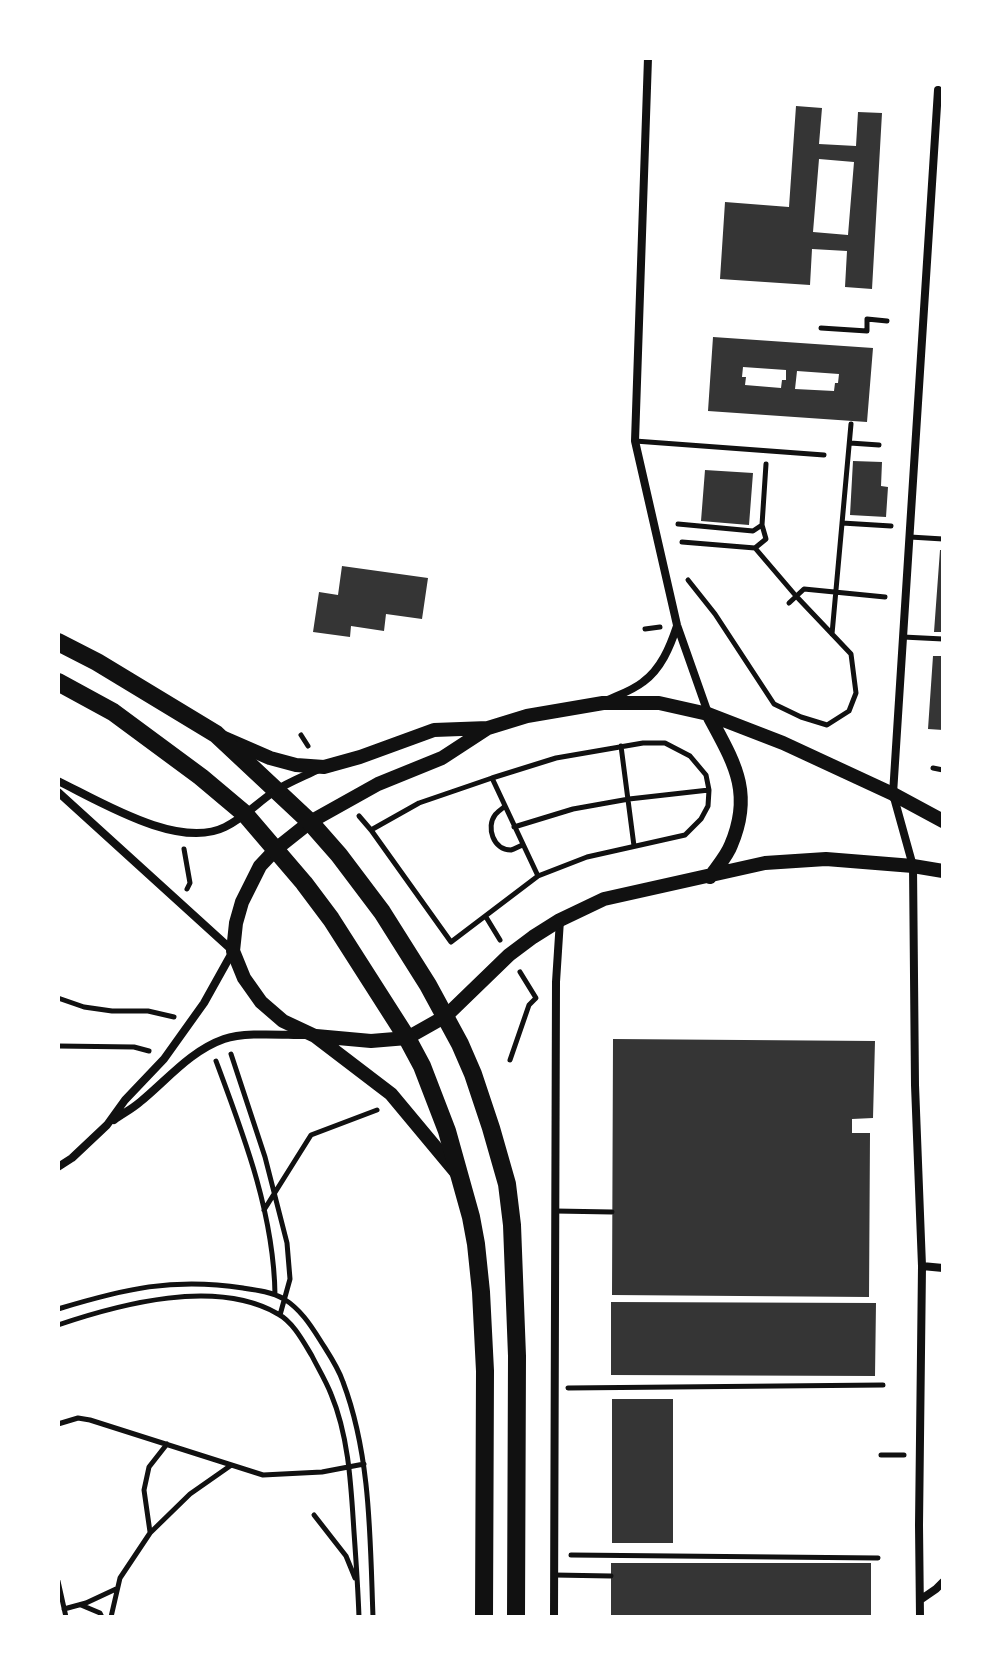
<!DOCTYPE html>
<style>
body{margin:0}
#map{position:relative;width:1001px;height:1675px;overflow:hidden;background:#fff;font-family:Raleway,sans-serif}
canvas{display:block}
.frame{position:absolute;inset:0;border:60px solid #fff;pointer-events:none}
</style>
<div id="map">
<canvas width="1001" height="1675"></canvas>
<div class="frame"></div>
</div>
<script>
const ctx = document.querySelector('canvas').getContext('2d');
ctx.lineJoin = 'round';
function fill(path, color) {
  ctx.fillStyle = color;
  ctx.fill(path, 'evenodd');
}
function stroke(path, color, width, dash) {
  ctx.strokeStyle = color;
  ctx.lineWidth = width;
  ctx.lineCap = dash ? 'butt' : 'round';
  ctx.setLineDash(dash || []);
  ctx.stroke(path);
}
fill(new Path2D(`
 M796,106L822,108L819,144L856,146L858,112L882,113L872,289L845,287L847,251L812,249L810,285L720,279L725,202L789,207ZM819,159L854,162L848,235L813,232Z
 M713,337L873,348L867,422L708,411ZM743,367L786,370V380H782L781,388L745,385L746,377H742ZM797,371L839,374L838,383H835L834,391L795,389Z
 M853,461L882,462L881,486L888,487L886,517L850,515Z
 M705,470L753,473L749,525L701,521Z
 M940,550H943V632H934Z
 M342,566L428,578L422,619L386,614L384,631L351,626L350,637L313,632L319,592L338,595Z
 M933,656H943V730L928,729Z
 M613,1039L875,1041L873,1118L852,1119V1133H870L869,1297L612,1295Z
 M611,1302L876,1303L875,1376L611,1375Z
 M612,1399H673V1543H612Z
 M611,1563H871V1617H611Z`), '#353535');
stroke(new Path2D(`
 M821,328L867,331V319L887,321
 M850,443L879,445
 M842,523L891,526
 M678,524L753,531L762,525L766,464
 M682,542L755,548L766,539L762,525
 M688,580L715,614L774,704L801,717L827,725L849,711L856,693L851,654L796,596L755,548
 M789,603L804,589L885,597
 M645,629L660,627
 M832,634L851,424
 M301,735L308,746
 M643,743H665L690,756L706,775L709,790L708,806L701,819L685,835L587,857L538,876L451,942L371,830L419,803L492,778L556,758Z
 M621,746L634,846
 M492,778L538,876
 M505,806C502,809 497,812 495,815C486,827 493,850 511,850C515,849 519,846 523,845
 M359,816L371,830
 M514,827L573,809L629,799L709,790
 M184,849L190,883L187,889
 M486,917L500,940
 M58,998L84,1007L112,1011H148L174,1017
 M58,1046L134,1047L149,1051
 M231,1054L265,1157L287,1243L290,1279L280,1315
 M510,1060L529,1005L536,998L520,972
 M216,1061C244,1136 274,1214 275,1295
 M264,1210L311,1135L377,1110
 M58,1309C124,1289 173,1277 243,1288C257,1290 272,1292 284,1299C300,1309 310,1324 320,1340C328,1353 338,1367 343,1382C371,1456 370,1539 373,1617
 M58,1325C120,1304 216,1278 278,1314C293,1322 303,1341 312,1356C318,1368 326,1381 331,1394C349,1437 351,1486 354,1532C356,1560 358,1589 359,1617
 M568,1388L883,1385
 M58,1424L78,1418L90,1420L263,1475L322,1472L364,1464
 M881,1455H904
 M314,1515L346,1556L355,1578
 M150,1532L144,1490L149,1467L167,1444
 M571,1555L878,1558
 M58,1581L66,1617
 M81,1605L100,1613L102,1617
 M64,1609L86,1603L116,1589
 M111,1617L120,1578L150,1533L190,1494L230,1466`), '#111', 5);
stroke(new Path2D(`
 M635,441L824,455
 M910,537L943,539
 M903,637L943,639
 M933,768L943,770
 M555,1211L612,1212
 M554,1575L611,1576`), '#111', 5);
stroke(new Path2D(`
 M648,58L635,441L677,625L708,713
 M608,700C619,695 633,690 643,682C661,669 670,647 677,626
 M58,781C101,802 179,850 225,827C244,818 258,802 275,791C289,782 305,776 319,769
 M58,792L233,951L204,1003L164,1059L125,1100L107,1125L72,1158L58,1167
 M114,1120C122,1114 132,1109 140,1102C167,1080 190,1051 224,1039C244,1032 282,1035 305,1035
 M922,1266L943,1268
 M920,1600L936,1589L943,1582
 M554,1617L556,982L560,920
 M920,1617L919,1525L922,1266L915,1085L913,866L893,794L938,90`), '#111', 8);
stroke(new Path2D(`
 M708,714C733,761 754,791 731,845C727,856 717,867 710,877
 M224,738L270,758L296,765L324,767L360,757L434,730L488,728L527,716L603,703H659L708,714L783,743L893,794L943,821
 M316,1036L371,1041L407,1038L446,1016L509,955L533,937L560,920L604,899L765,863L826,859L913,866L943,871
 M456,1172L391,1094L315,1036L283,1021L261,1002L244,978L233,951L236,923L242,902L260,866L276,849L310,822L378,784L442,758L488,728`), '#111', 14);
stroke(new Path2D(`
 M58,642L97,662L216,734L310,822L339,855L382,912L428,985L460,1044L473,1074L491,1128L507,1184L512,1225L517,1356L516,1617
 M58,682L113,712L201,777L245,814L304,883L331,919L407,1038L422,1066L447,1131L471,1217L476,1244L481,1292L485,1371L484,1617`), '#111', 18);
</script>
